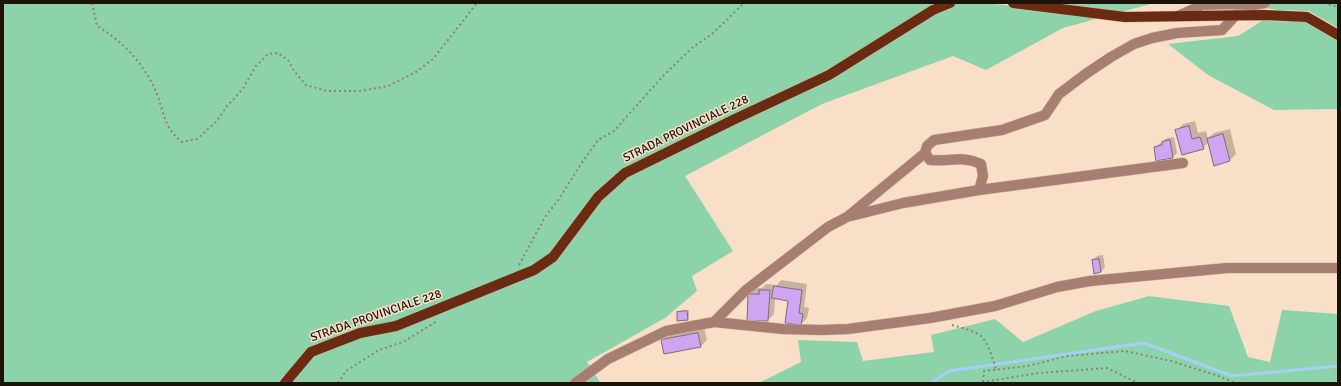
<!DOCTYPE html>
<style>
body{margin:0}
#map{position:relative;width:1341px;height:386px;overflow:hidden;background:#f9dfc7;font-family:Signika,sans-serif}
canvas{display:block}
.frame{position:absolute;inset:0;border:4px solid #1c130b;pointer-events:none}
</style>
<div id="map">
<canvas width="1341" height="386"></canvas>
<div class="frame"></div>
</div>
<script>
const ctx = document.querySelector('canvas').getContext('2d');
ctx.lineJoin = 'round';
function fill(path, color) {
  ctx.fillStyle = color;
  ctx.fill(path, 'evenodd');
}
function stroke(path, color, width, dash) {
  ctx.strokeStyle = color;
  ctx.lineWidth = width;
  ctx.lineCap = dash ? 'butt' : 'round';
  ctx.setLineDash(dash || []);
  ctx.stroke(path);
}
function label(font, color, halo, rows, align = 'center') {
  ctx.font = font + ' Signika,sans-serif';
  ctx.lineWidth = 3;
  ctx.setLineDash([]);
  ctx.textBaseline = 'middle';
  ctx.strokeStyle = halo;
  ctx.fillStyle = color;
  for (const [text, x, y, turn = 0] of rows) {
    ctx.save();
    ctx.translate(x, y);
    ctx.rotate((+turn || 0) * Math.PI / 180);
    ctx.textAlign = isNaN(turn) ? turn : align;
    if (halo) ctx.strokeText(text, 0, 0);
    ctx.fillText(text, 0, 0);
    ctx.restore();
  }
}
fill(new Path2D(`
 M3,3H942L828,73L624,171L551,255L533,267L395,323L309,350L282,383H3Z
 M969,3H987L1103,17L1063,28L986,70L953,56L822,104L685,176L733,251L692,276L697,291L665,318L587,362L600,382L598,383H288L313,355L536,273L600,199L627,176L736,121L934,13L955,4Z
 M1040,3H1154L1118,13Z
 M1232,3H1338V28L1309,11L1279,10Z
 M1262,21L1305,22L1338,41V109L1274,110L1208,75L1168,44L1238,36Z
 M1149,296L1229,306L1248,357L1270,362L1282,310L1338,314V381L1329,383H762L761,382L801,362L798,340L857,342L863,361L934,352L931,335L995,319L1023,342L1096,311Z`), '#8cd3a9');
fill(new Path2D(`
 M1195,121L1198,133L1206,131L1208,138L1214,133L1230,129L1236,154L1230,160L1214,164L1209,142L1203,148L1177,130L1183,124Z
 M1174,137L1177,153L1173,157L1155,147L1167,138Z
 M1103,255L1105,267L1101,272L1095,273L1093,260L1097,256Z
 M781,280L807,284L804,307L809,308L807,318L801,324L789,300L775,298L774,314L768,320L749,294L755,288H762L766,284L777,285Z
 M689,310V317L687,319L678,313L680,311Z
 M704,327L707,340L701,346L662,340L668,334Z`), '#0003');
stroke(new Path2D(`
 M931,383L949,371L1144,343L1232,376L1338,366`), '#a6cff6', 3);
const building = new Path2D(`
 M1189,126L1192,139L1200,137L1204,149L1182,155L1175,130Z
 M1223,134L1230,161L1214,166L1207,139Z
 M1170,140L1173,158L1156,161L1154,147L1162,145V142Z
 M1099,259L1101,272L1094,274L1092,260Z
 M774,286L802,290L799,313L803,314L801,325L785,323L788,301L772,298Z
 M759,290H770L768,321H747L748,294H759Z
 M687,311L688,320L677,321V312Z
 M698,333L701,347L664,354L661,340Z`);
fill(building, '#cfa4f1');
stroke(building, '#786a84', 1);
const minor = new Path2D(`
 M1178,16L1202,5L1228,4L1254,5L1265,3
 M979,190L1183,163
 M851,216L903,203L979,190L983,176L981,164C962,155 950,162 930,160L925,153
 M714,322L746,290L828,227L847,217L925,153L927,146L934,140L1002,130L1045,115L1059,94L1087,73L1111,57L1134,44L1152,38L1177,33L1222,30L1236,15
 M575,383L608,359L666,331L714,322L783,329L821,330L848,329L930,318L995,306L1057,287L1090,281L1227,268H1338`);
const major = new Path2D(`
 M1013,3L1125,17L1264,15L1307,17L1338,35
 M285,383L311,352L360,333L396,326L534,270L553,257L598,197L625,173L735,119L829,75L933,10L950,3`);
stroke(minor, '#d1baa5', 11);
stroke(major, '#d1baa5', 11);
stroke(new Path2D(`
 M92,3L97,26C123,41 146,66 157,94C164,114 165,129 182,142L197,139L216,122L227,106L242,90L256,66L268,54L278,53L288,60L294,71L306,85L327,91H360L388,86L416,72L433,59L477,3
 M1324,3L1338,7
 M519,265L545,217L559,199L581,164L598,140L614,131L662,77L692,48L712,34L744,3
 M952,325C959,327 978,332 982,337C988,343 994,362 996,370
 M983,382L984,371L1028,366L1067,356L1125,351L1171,361L1216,375L1235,383
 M338,383L346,371L379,350L405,341L437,321
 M977,383L1039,373L1107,368L1138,383`), '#938170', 2, [2, 3]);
stroke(minor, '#a67f72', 10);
stroke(major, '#6b2a12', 10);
label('12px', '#1c130b', '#f9dfc7', [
 ["STRADA PROVINCIALE 228",686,129,-26],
 ["STRADA PROVINCIALE 228",376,316,-19]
]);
</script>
